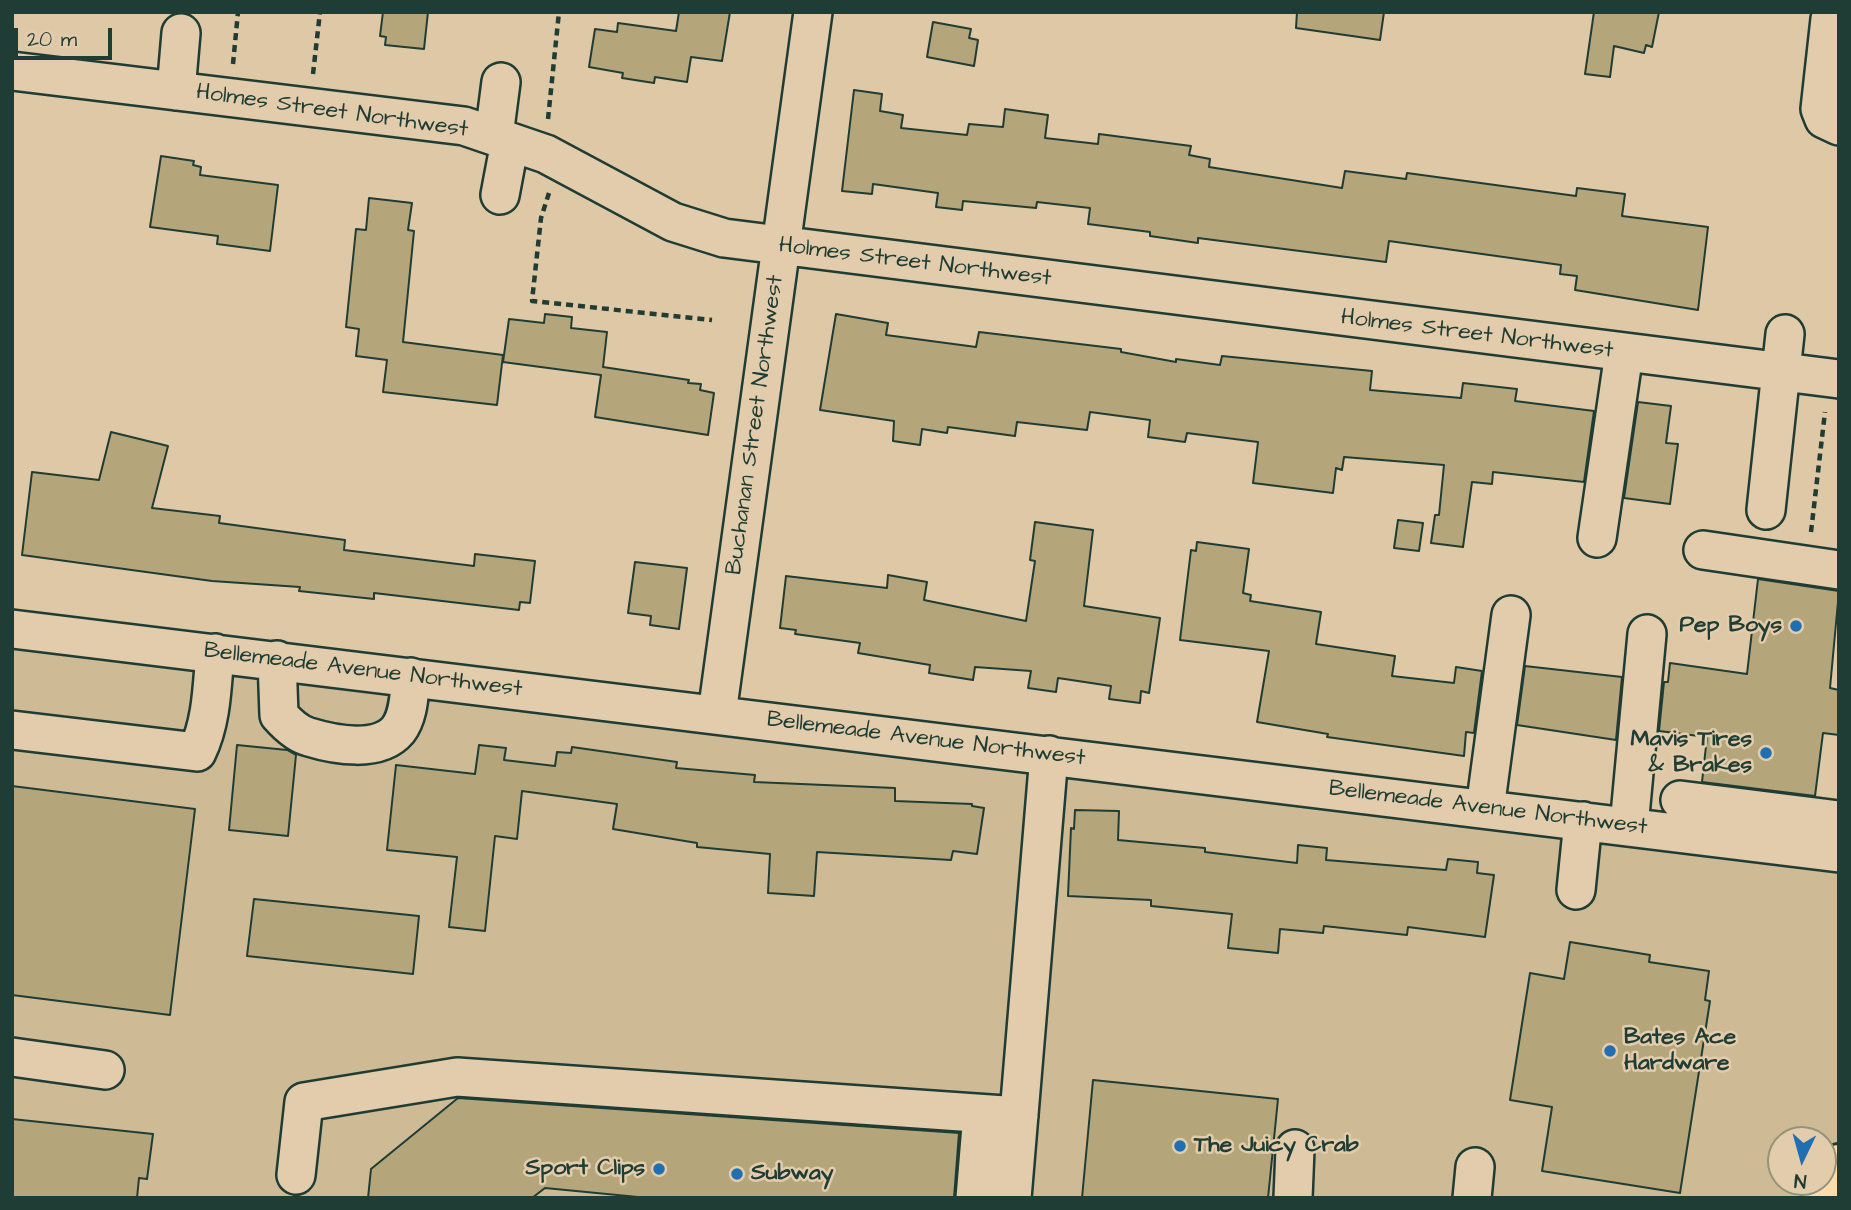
<!DOCTYPE html>
<style>
body{margin:0}
#map{position:relative;width:1851px;height:1210px;overflow:hidden;background:#dfc8a5;font-family:"Architects Daughter",sans-serif}
canvas{display:block}
.frame{position:absolute;inset:0;border:14px solid #1f3d34;pointer-events:none}
.north{position:absolute;left:1767px;top:1126px;width:70px;height:70px;box-sizing:border-box;background:#e2ccac;border:2px solid #94937c;border-radius:50%;rotate:185deg;font-size:19px;font-weight:700;line-height:28px;text-align:center;color:#1f3d34}
.north::after{content:'';display:block;margin:auto;width:24px;height:32px;background:#1f6fb2;clip-path:polygon(50% 0,100% 100%,50% 72%,0 100%)}
.scale{position:absolute;left:14px;top:28px;width:98px;height:32px;box-sizing:border-box;border:4px solid #1f3d34;border-top:0;padding-left:9px;font-size:21px;line-height:24px;white-space:nowrap;color:#1f3d34;-webkit-text-stroke:5px #e2ccac;paint-order:stroke}
</style>
<div id="map">
<canvas width="1851" height="1210"></canvas>
<div class="frame"></div>
<div class="north">N</div>
<div class="scale">20 m</div>
</div>
<script>
const ctx = document.querySelector('canvas').getContext('2d');
ctx.lineJoin = 'round';
function fill(path, color) {
  ctx.fillStyle = color;
  ctx.fill(path, 'evenodd');
}
function stroke(path, color, width, dash) {
  ctx.strokeStyle = color;
  ctx.lineWidth = width;
  ctx.lineCap = dash ? 'butt' : 'round';
  ctx.setLineDash(dash || []);
  ctx.stroke(path);
}
function label(font, color, halo, rows, align = 'center') {
  ctx.font = font + ' "Architects Daughter",sans-serif';
  ctx.lineWidth = 5;
  ctx.setLineDash([]);
  ctx.textBaseline = 'middle';
  ctx.strokeStyle = halo;
  ctx.fillStyle = color;
  for (const [text, x, y, turn = 0] of rows) {
    ctx.save();
    ctx.translate(x, y);
    ctx.rotate((+turn || 0) * Math.PI / 180);
    ctx.textAlign = isNaN(turn) ? turn : align;
    if (halo) ctx.strokeText(text, 0, 0);
    ctx.fillText(text, 0, 0);
    ctx.restore();
  }
}
fill(new Path2D(`
 M12,645L1839,856V1198H12ZM1781,1140H1823V1182H1781Z`), '#cebb96');
const building = new Path2D(`
 M383,12H428L424,49L385,45L386,37L380,36Z
 M679,12H730L722,61L691,57L687,82L655,77L654,83L622,78L623,73L589,67L595,29L617,32L618,23L676,31Z
 M1297,12H1384L1380,40L1296,28Z
 M1594,12H1659L1652,47L1646,45L1644,53L1614,46L1610,77L1585,74Z
 M933,22L971,29L969,38L978,40L974,66L927,57Z
 M854,90L882,94L880,111L903,115L901,128L967,135L969,124L1003,127L1005,109L1048,115L1045,138L1098,144L1099,134L1191,146L1189,155L1210,159L1209,167L1342,188L1345,171L1406,179L1407,173L1576,196L1577,188L1625,194L1622,216L1708,227L1698,310L1575,290L1577,276L1560,274L1561,265L1389,241L1386,262L1198,238V243L1150,236V232L1088,224L1090,208L1037,202L1036,208L963,201L962,210L936,207L938,193L873,184L872,194L842,191Z
 M161,156L194,161L193,165L201,167L200,175L278,185L270,251L217,244L218,236L150,227Z
 M369,198L412,203L408,230L414,231L403,342L503,355L497,405L383,392L387,360L356,356L359,329L346,327L356,229L366,230Z
 M545,314L572,317L571,328L607,332L603,367L689,380L688,383L701,384L700,390L714,393L708,435L595,417L601,375L503,362L509,319L544,323Z
 M836,314L888,323L886,335L976,347L979,332L1121,349V352L1176,362V359L1220,365L1222,356L1372,371L1370,390L1461,398L1463,383L1517,389L1515,401L1594,411L1584,482L1493,472L1492,484L1472,482L1463,547L1431,543L1435,515H1439L1444,465L1344,457L1342,470L1336,468L1333,493L1253,483L1258,442L1187,433L1185,442L1148,437L1150,420L1090,412L1087,430L1017,422L1015,436L948,427L947,433L922,429L920,445L893,441L894,421L820,410Z
 M1638,402L1671,406L1666,443L1678,444L1670,504L1624,498Z
 M111,432L168,446L152,508L220,516L219,523L345,540L344,550L474,566L475,554L535,561L530,603L520,602L519,610L374,593V599L299,591L300,587L212,581L22,555L32,472L99,480Z
 M1398,520L1423,523L1419,551L1394,548Z
 M1035,522L1093,530L1084,606L1160,618L1149,693L1141,691L1140,703L1109,699L1111,686L1058,678L1056,692L1028,688L1031,671L975,667L973,680L929,673L930,665L858,653L860,643L795,634L796,630L780,628L786,576L887,588L888,575L927,582L924,600L1026,621L1035,561L1030,560Z
 M1197,542L1249,549L1243,593L1251,595L1250,601L1321,612L1316,644L1395,656L1392,676L1454,683L1456,667L1482,671L1474,733L1466,732L1464,756L1327,737L1328,734L1257,722L1269,651L1180,640L1191,550L1196,551Z
 M635,562L687,568L679,629L650,625L651,616L628,613Z
 M1758,579L1839,591L1830,688L1839,690V735L1823,733L1815,796L1702,782L1707,737L1659,731L1664,682H1668L1670,663L1747,674Z
 M1525,666L1622,677L1616,740L1517,725Z
 M237,745L287,750L296,755L288,836L229,830Z
 M479,745L506,748L504,760L555,766L557,752L571,753L572,747L677,762L676,768L755,775L754,782L895,788V801L972,804V806L984,808L977,854L953,851L951,860L817,852L814,896L768,893L770,854L697,847V843L613,829L617,804L522,791L517,839L495,836L485,931L449,927L457,857L387,850L396,765L475,774Z
 M12,786L195,809L170,1015L12,995Z
 M1075,810L1119,811L1118,840L1205,848V852L1297,863L1298,845L1327,848L1326,860L1446,870L1448,859L1478,862L1477,873L1494,875L1485,937L1408,927L1407,935L1324,926L1323,933L1280,929L1278,953L1228,948L1232,914L1151,906V900L1068,896L1071,828L1074,829Z
 M254,899L419,916L413,974L247,956Z
 M1570,942L1650,955L1649,962L1709,971L1705,1000L1710,1001L1680,1193L1542,1171L1552,1107L1510,1100L1530,973L1564,979Z
 M1093,1080L1278,1099L1268,1198H1082Z
 M458,1098L959,1133L954,1198H648L545,1188L532,1198H368L371,1169Z
 M12,1119L153,1134L147,1179L139,1178L137,1198H12Z`);
fill(building, '#b5a57b');
stroke(building, '#1f3d34', 2);
const minor = new Path2D(`
 M1837,12L1830,19L1820,109L1824,119L1839,126
 M12,71L464,126L546,154L673,222L724,238L1839,379
 M176,91L181,33
 M494,136L501,82
 M500,195L510,142
 M1766,510L1785,334
 M1597,538L1624,353
 M1703,550L1839,570
 M12,629L1839,853
 M277,660L279,715C287,724 297,734 309,737C335,745 379,753 398,730C409,716 409,694 411,677
 M717,714L813,12
 M12,730L197,752C212,721 212,686 215,653
 M1680,800L1839,820
 M1485,809L1511,615
 M1629,826L1647,634
 M1576,890L1583,821
 M12,1057L105,1070
 M296,1175L304,1102L457,1077L1019,1116
 M975,1198L982,1114
 M1012,1198L1049,755
 M1293,1198L1295,1149
 M1472,1198L1475,1167`);
const major = new Path2D(`
 M1822,1198L1839,1164`);
stroke(minor, '#1f3d34', 42);
stroke(major, '#1f3d34', 44);
stroke(new Path2D(`
 M233,64L238,12
 M313,74L320,12
 M548,119L559,12
 M549,193L541,218L532,301L712,320
 M1811,532L1825,412`), '#1f3d34', 4.5, [7, 5]);
stroke(minor, '#e2ccac', 37);
stroke(major, '#fddcac', 38);
for (const [x, y, r, color] of [
 [1796,626,7,"#1f6fb2"],
 [1766,753,7,"#1f6fb2"],
 [1610,1051,7,"#1f6fb2"],
 [1180,1146,7,"#1f6fb2"],
 [659,1169,7,"#1f6fb2"],
 [737,1174,7,"#1f6fb2"]
]) {
  const dot = new Path2D();
  dot.arc(x, y, r, 0, 2 * Math.PI);
  ctx.fillStyle = color;
  ctx.fill(dot);
  stroke(dot, '#e2ccac', 2.5);
}
label('23px', '#1f3d34', '#e2ccac', [
 ["Holmes Street Northwest",332,112,8],
 ["Holmes Street Northwest",915,263,7],
 ["Holmes Street Northwest",1477,335,7],
 ["Buchanan Street Northwest",756,425,-82],
 ["Bellemeade Avenue Northwest",363,671,7],
 ["Bellemeade Avenue Northwest",926,740,7],
 ["Bellemeade Avenue Northwest",1488,809,7]
]);
label('bold 23px', '#1f3d34', '#e2ccac', [
 ["Pep Boys",1782,626],
 ["Mavis Tires",1752,740],
 ["& Brakes",1752,766],
 ["Bates Ace",1624,1038,"left"],
 ["Hardware",1624,1064,"left"],
 ["The Juicy Crab",1194,1146,"left"],
 ["Sport Clips",645,1169],
 ["Subway",751,1174,"left"]
], 'right');
</script>
